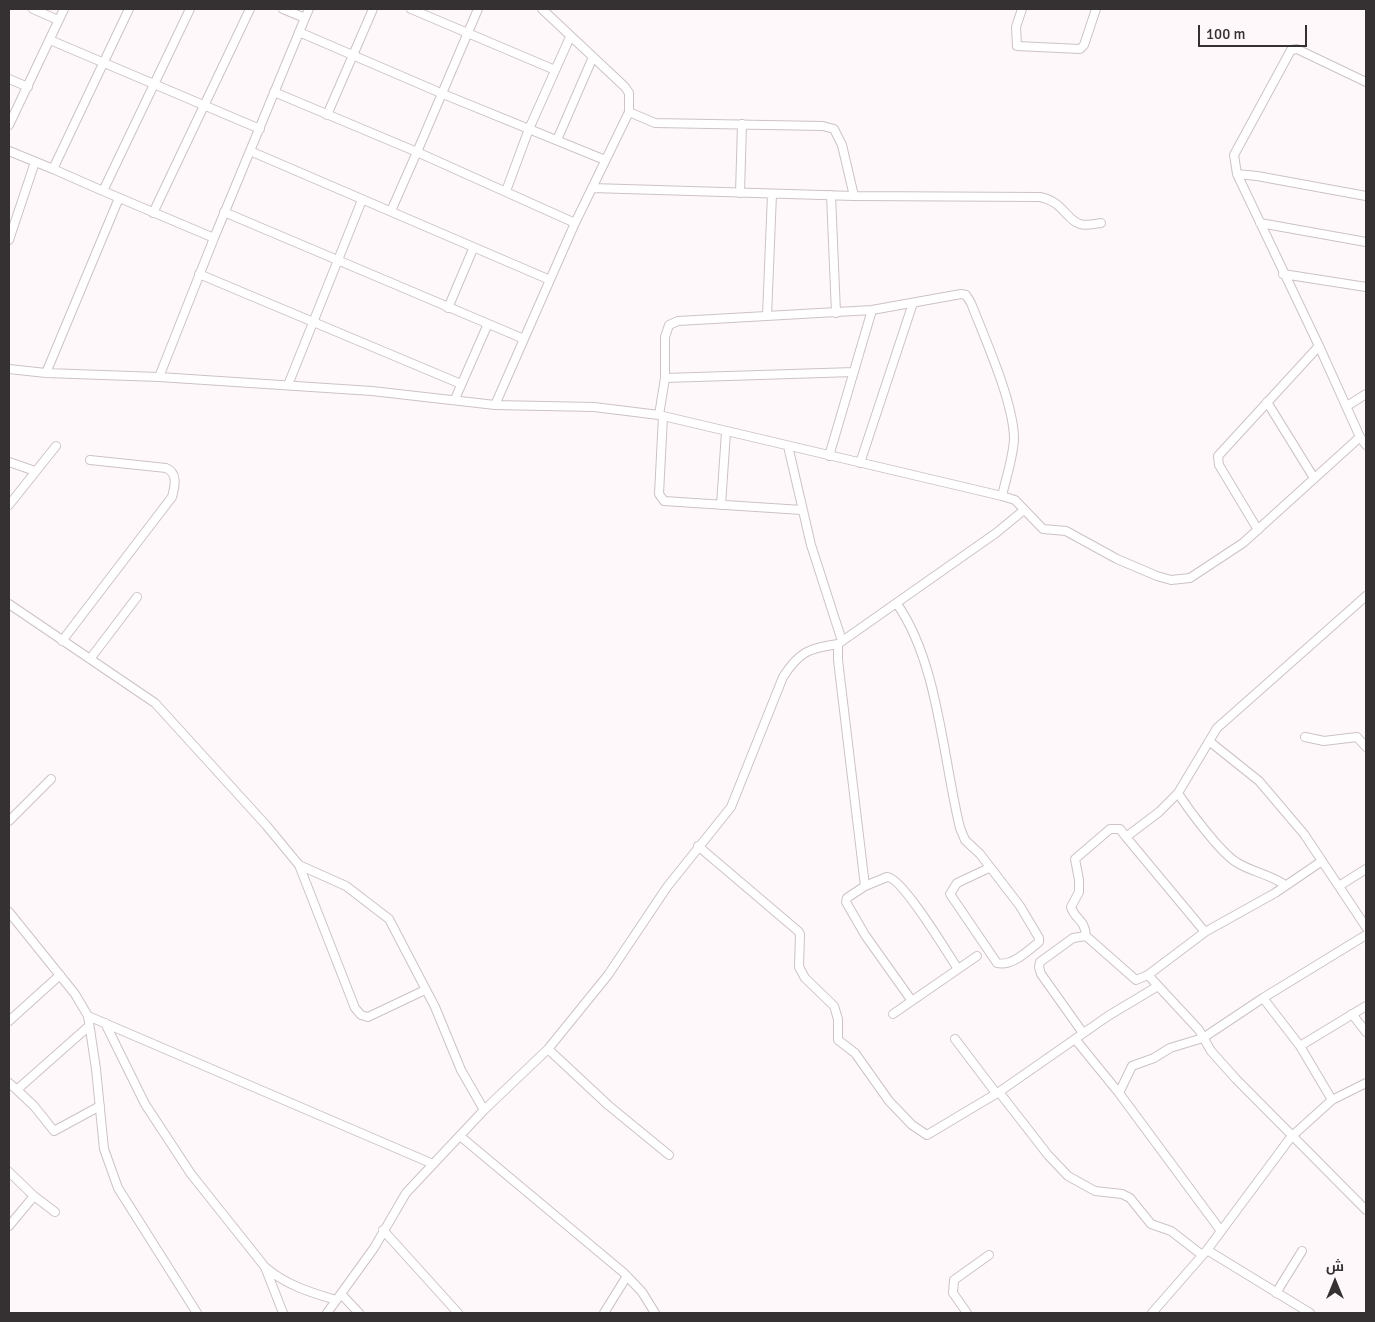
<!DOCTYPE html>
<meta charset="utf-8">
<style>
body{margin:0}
#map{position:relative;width:1375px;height:1322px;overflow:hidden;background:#fff8fb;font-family:Signika,Cairo,sans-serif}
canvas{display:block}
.frame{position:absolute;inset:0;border:10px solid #353132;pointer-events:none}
.north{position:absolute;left:1310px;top:1257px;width:50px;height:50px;-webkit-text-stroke:4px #fff8fb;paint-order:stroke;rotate:0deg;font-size:14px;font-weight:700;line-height:20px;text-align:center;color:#353132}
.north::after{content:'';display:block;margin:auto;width:18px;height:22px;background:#353132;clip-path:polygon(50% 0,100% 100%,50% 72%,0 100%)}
.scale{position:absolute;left:1198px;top:25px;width:109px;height:22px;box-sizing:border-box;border:2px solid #353132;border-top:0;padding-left:6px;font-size:15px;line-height:18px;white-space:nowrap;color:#353132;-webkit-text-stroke:4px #fff8fb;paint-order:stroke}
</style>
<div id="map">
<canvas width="1375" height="1322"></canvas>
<div class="frame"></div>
<div class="north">ش</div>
<div class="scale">100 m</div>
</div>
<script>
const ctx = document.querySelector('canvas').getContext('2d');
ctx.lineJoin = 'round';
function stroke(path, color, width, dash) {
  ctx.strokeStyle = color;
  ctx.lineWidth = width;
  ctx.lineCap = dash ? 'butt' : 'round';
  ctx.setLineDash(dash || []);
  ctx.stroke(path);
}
const street = new Path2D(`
 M33,9L58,20
 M411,9L555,70
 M478,9L417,152L575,223
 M1022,9L1016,27L1017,46L1080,49L1084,45L1096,9
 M305,18L309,9
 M299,32L443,94L605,160
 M50,40L260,129
 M9,79L28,87
 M1366,82L1297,49L1291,50L1234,155L1237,174L1319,346L1360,437L1366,445
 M274,92L417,152L391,211
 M629,112L655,123L823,126L834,129L842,145L854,196
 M327,115L373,9
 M9,125L64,9
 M557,140L593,57
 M9,151L53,169L129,9
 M250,151L550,280
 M53,169L103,191L190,9
 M1237,174L1257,176L1366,196
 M592,188L854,196L1040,197C1064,202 1066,220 1080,224C1086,226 1095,224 1101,223
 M103,191L214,238L305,18L283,9
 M506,191L529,129L570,37
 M740,193L742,124
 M831,195L836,313
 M224,212L524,339
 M153,213L250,9
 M1260,223L1366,242
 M214,238L159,377L372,391L495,405L575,223L629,112V93L625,87L542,9
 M9,240L35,162
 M199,274L461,384
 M1283,274L1366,287
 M448,308L473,249
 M767,316L772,194
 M9,369L46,373L159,377
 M46,373L119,198
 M665,378L854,372
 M288,385L362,200
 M455,399L487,326
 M1267,402L1314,478
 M495,405L594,407L659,415L1002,496L1015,500L1043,529L1066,531L1117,559L1157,576L1171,580L1190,578L1243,543L1360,437
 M1347,406L1366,394
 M659,415L665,378V337L669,325L678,321L872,310L961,294L966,295L971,303C985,339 1014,403 1014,439C1013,458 1006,478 1002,496
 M663,416L659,494L664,501L802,510
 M788,446L811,545L842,641
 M829,456L872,310
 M9,462L35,471
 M860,463L913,303
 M9,505L56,446
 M721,505L726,432
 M1258,530L1219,465L1218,456L1319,346
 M9,604L155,703L266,825L299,865L355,1008L361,1015L368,1017L425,990
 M897,604C938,662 943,759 960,828L965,840L980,854L1020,906L1039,938V942C1028,951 1011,967 997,963L950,894L957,883L989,868
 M62,641L172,497C175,486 178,473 166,468L90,460
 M90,659L137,597
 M1305,737L1324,741L1357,737L1366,747
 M1209,741L1259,781L1304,834L1366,927
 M1178,793L1159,812L1126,837L1205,932
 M9,821L51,779
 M698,846L798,931L800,934L799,967L805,978L834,1006L838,1019V1040L855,1053L889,1101L912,1125L927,1135L999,1092L1108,1016L1158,986
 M1322,861L1275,893L1205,932L1148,975L1199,1030L1211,1051L1236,1079L1366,1210
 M299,865L346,886L389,919L435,1007L461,1070L484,1110
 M1285,885C1270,874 1251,872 1236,862C1220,852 1188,809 1178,793L1217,728L1366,596
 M865,886L887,877C902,877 948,954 958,969
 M1339,886L1366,869
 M9,912L75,994L88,1016L96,1069L104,1149L118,1188L197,1313
 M1086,936C1085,919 1075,920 1071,907L1079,892V880L1075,859L1110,829H1120L1126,837
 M1263,998L1366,935
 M912,1001L865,935L846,902L847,898L865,886L838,660V644L996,533L1024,510
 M893,1014L977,956
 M1352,1014L1366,1032
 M88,1016L433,1164
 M9,1021L60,975
 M105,1023L145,1104L191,1174L265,1267C286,1285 309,1292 336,1300
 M1083,1033L1041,974L1039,967L1040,962L1073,938L1086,936L1136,980L1148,975
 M955,1039L996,1093
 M1075,1039L1119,1093L1221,1231
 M1300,1046L1366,1006
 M548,1049L608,1105L669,1155
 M9,1083L16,1089L20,1087L89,1026
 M16,1089L34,1106L54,1131L100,1106
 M999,1092L1048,1155L1068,1176L1095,1191L1122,1194L1130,1198L1151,1224L1171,1231L1202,1255
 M1119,1093L1132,1066L1154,1058L1170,1048L1203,1038L1263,998L1300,1046L1332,1100L1366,1083
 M460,1136L624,1273L642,1292L655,1313
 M9,1172L34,1196L9,1226
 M34,1196L55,1212
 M383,1230L458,1313
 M1207,1250L1310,1313
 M265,1267L283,1313
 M1276,1293L1302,1251
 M341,1294L359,1313
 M327,1313L374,1248L406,1193L484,1110L548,1049L608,975L667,887L731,807L783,677C799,652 809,648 838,644
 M604,1313L627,1276
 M967,1313L953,1293L954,1280L989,1255
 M1152,1313L1207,1250L1291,1137L1332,1100`);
stroke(street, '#ccc2c7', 10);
stroke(street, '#fff', 8);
</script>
